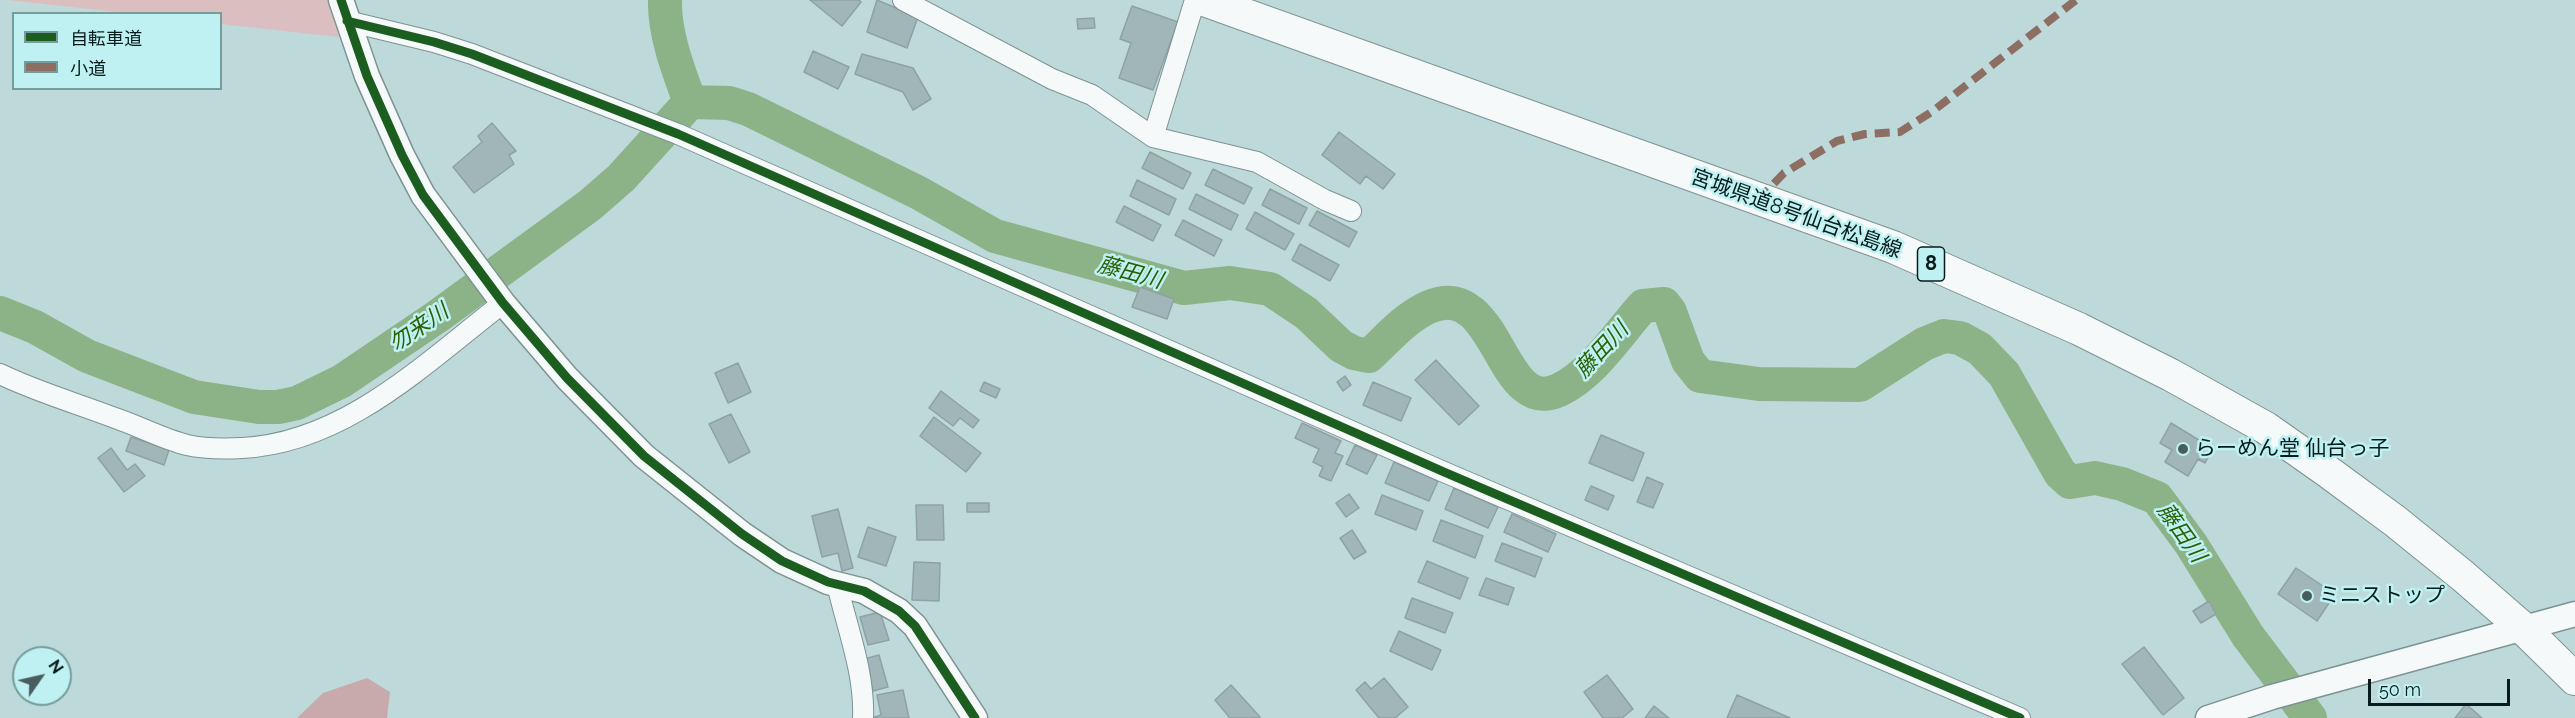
<!DOCTYPE html>
<meta charset="utf-8">
<style>
body{margin:0}
#map{position:relative;width:2575px;height:718px;overflow:hidden;background:#bed9d9;font-family:Raleway,"Noto Sans JP",sans-serif}
canvas{display:block}
.legend{position:absolute;left:12px;top:12px;width:210px;height:78px;box-sizing:border-box;background:#bff1f2;border:2px solid #769c9c;margin:0;padding:8px 10px;list-style:none;font-size:18px;color:#081c1c}
.legend li{display:flex;align-items:center;gap:12px;height:30px}
.legend b{width:30px;border:2px solid #769c9c}
.north{position:absolute;left:12px;top:646px;width:60px;height:60px;box-sizing:border-box;background:#bff1f2;border:2px solid #769c9c;border-radius:50%;rotate:56deg;font-size:16px;font-weight:700;line-height:24px;text-align:center;color:#081c1c}
.north::after{content:'';display:block;margin:auto;width:21px;height:27px;background:#485e5e;clip-path:polygon(50% 0,100% 100%,50% 72%,0 100%)}
.scale{position:absolute;left:2368px;top:679px;width:142px;height:27px;box-sizing:border-box;border:3px solid #081c1c;border-top:0;padding-left:8px;font-size:18px;line-height:21px;white-space:nowrap;color:#081c1c;-webkit-text-stroke:4px #bff1f2;paint-order:stroke}
</style>
<div id="map">
<canvas width="2575" height="718"></canvas>
<ul class="legend">
<li><b style="height:8px;background:#1b5e20"></b>自転車道</li>
<li><b style="height:8px;background:#8d6e63"></b>小道</li>
</ul>
<div class="north">N</div>
<div class="scale">50 m</div>
</div>
<script>
const ctx = document.querySelector('canvas').getContext('2d');
ctx.lineJoin = 'round';
function fill(path, color) {
  ctx.fillStyle = color;
  ctx.fill(path, 'evenodd');
}
function stroke(path, color, width, dash) {
  ctx.strokeStyle = color;
  ctx.lineWidth = width;
  ctx.lineCap = dash ? 'butt' : 'round';
  ctx.setLineDash(dash || []);
  ctx.stroke(path);
}
function label(font, color, halo, rows, align = 'center') {
  ctx.font = font + ' Raleway,"Noto Sans JP",sans-serif';
  ctx.lineWidth = 5;
  ctx.setLineDash([]);
  ctx.textBaseline = 'middle';
  ctx.strokeStyle = halo;
  ctx.fillStyle = color;
  for (const [text, x, y, turn = 0] of rows) {
    ctx.save();
    ctx.translate(x, y);
    ctx.rotate((+turn || 0) * Math.PI / 180);
    ctx.textAlign = isNaN(turn) ? turn : align;
    if (halo) ctx.strokeText(text, 0, 0);
    ctx.fillText(text, 0, 0);
    ctx.restore();
  }
}
fill(new Path2D(`
 M7,0H330L338,23V37L221,24L220,14L126,13Z`), '#dbbfc0');
fill(new Path2D(`
 M367,678L390,692L387,718H297L323,693Z`), '#c9aaac');
stroke(new Path2D(`
 M665,0C664,33 678,70 690,102
 M690,102L729,103L748,109L919,193L995,236L1184,288L1230,283L1270,289L1306,313L1341,346L1354,353L1369,356C1387,339 1406,317 1429,307C1500,277 1498,418 1559,390C1593,374 1618,334 1643,306L1664,304L1670,312L1688,361L1700,376L1759,384L1860,385L1924,344L1944,336L1960,338L1980,349L2004,374L2060,473L2070,482L2095,478L2122,484L2157,498L2191,544L2248,636L2310,718
 M0,313L35,327L87,356L194,397L259,407H278L297,403L342,381L438,316L590,205L621,178L690,102`), '#8cb388', 34);
const building = new Path2D(`
 M810,0H859L861,2L842,26Z
 M877,0L918,17L907,48L867,32Z
 M1132,6L1178,22L1153,90L1119,78L1131,43L1120,39Z
 M1094,18L1095,28L1078,29L1077,19Z
 M813,51L849,67L838,89L804,72Z
 M862,54L913,68L931,99L913,110L903,92L855,74Z
 M492,123L516,151L509,155L514,164L474,193L453,167L482,142L478,136Z
 M1339,132L1395,174L1383,189L1366,176L1360,184L1322,155Z
 M1150,152L1191,173L1183,189L1142,168Z
 M1213,169L1252,188L1244,204L1205,185Z
 M1137,180L1176,199L1169,215L1130,196Z
 M1270,189L1307,208L1299,224L1262,205Z
 M1196,194L1238,215L1231,230L1189,209Z
 M1124,206L1161,225L1153,241L1116,222Z
 M1317,211L1357,232L1349,247L1309,225Z
 M1255,212L1294,234L1285,250L1246,229Z
 M1183,220L1222,240L1214,256L1175,235Z
 M1300,244L1339,265L1330,281L1292,260Z
 M1140,287L1174,299L1167,319L1132,307Z
 M1436,360L1479,406L1459,425L1415,380Z
 M738,363L751,392L728,403L715,373Z
 M1345,376L1351,385L1343,391L1337,382Z
 M984,382L1000,389L996,398L980,391Z
 M1373,382L1411,398L1401,421L1363,405Z
 M941,391L979,420L973,428L960,418L953,426L929,408Z
 M731,414L750,452L729,463L709,424Z
 M934,417L981,453L966,472L920,436Z
 M1302,423L1341,441L1335,453L1343,456L1331,481L1319,476L1323,467L1313,462L1319,449L1295,438Z
 M2171,423L2207,445L2203,452L2209,456L2205,463L2198,459L2188,476L2165,462L2172,450L2160,443Z
 M1601,435L1644,453L1633,481L1589,463Z
 M131,437L169,450L164,465L126,451Z
 M1355,445L1377,455L1367,474L1346,464Z
 M111,448L127,470L135,464L145,476L124,492L98,458Z
 M1394,462L1438,481L1429,501L1385,483Z
 M1647,477L1663,484L1653,508L1637,502Z
 M1591,486L1614,496L1608,510L1585,500Z
 M1454,488L1498,507L1488,528L1445,509Z
 M1349,494L1359,508L1346,517L1336,503Z
 M1382,495L1423,511L1416,530L1375,514Z
 M967,503H989V512H967Z
 M916,505H943L944,540H917Z
 M838,509L853,568L842,571L838,553L822,557L812,516Z
 M1512,514L1556,534L1548,552L1504,532Z
 M1441,520L1483,536L1475,558L1433,541Z
 M868,527L896,537L886,566L858,557Z
 M1352,530L1366,552L1354,559L1340,538Z
 M1502,543L1542,558L1535,577L1495,561Z
 M1427,561L1468,578L1460,599L1418,582Z
 M914,562L940,563L939,601L912,600Z
 M2296,568L2335,594L2317,621L2278,594Z
 M1486,578L1514,588L1508,605L1479,595Z
 M1412,598L1453,613L1445,633L1405,618Z
 M2209,601L2216,614L2201,623L2193,611Z
 M880,612L889,640L868,645L860,617Z
 M1399,631L1441,650L1432,670L1390,651Z
 M2144,647L2184,698L2163,715L2122,664Z
 M879,655L888,687L873,691L864,659Z
 M1607,675L1633,709L1622,718H1603L1584,692Z
 M1384,678L1408,707L1395,718H1379L1356,690L1365,682L1371,689Z
 M1231,685L1260,717L1258,718H1230L1215,700Z
 M903,690L909,718H872L881,715L877,695Z
 M1737,695L1790,718H1727Z
 M2466,704L2482,718H2455Z
 M1654,706L1669,718H1645Z`);
fill(building, '#a1b6b8');
stroke(building, '#8ea2a4', 1.5);
const minor = new Path2D(`
 M903,0L1052,79L1092,95L1153,137L1257,162L1325,200L1351,211
 M347,21L434,42L472,54L678,134L1444,472L2020,718
 M1153,137L1195,0
 M0,374C37,392 76,403 115,418C139,426 163,439 187,445C205,449 224,449 242,448C345,443 425,363 503,303
 M837,584C847,628 865,673 863,718`);
const tertiary = new Path2D(`
 M341,0L367,76L402,155L423,195L503,303L567,378L644,456L742,534L782,561L828,582L864,591L899,611L915,626L975,718
 M2208,718L2272,697L2575,614`);
const primary = new Path2D(`
 M1204,0L1893,247L2079,329L2171,375L2266,428L2327,471L2395,521L2463,576L2524,629L2575,679`);
stroke(minor, '#7d9293', 22);
stroke(tertiary, '#7d9293', 27);
stroke(primary, '#7d9293', 34);
stroke(minor, '#f5f9f9', 20);
stroke(tertiary, '#f5f9f9', 24);
stroke(primary, '#f5f9f9', 32);
stroke(new Path2D(`
 M1758,200L1784,173L1837,141L1865,134L1900,132L1933,111L2076,0`), '#8d6e63', 8, [15, 8]);
stroke(new Path2D(`
 M341,0L367,76L402,155L423,195L503,303L567,378L644,456L742,534L782,561L828,582L864,591L899,611L915,626L975,718
 M347,21L434,42L472,54L678,134L1444,472L2020,718`), '#1b5e20', 9);
for (const [x, y, r, color] of [
 [2183,449,6,"#485e5e"],
 [2307,596,6,"#485e5e"]
]) {
  const dot = new Path2D();
  dot.arc(x, y, r, 0, 2 * Math.PI);
  ctx.fillStyle = color;
  ctx.fill(dot);
  stroke(dot, '#bff1f2', 2);
}
for (const [x, y, w] of [
 [1931,264,27]
]) {
  const box = new Path2D();
  box.roundRect(x - w / 2, y - 17, w, 34, 4.5);
  ctx.fillStyle = '#bff1f2';
  ctx.fill(box);
  stroke(box, '#081c1c', 1.5);
}
label('bold 20px', '#081c1c', null, [
 ["8",1931,264]
]);
label('21px', '#081c1c', '#bff1f2', [
 ["宮城県道8号仙台松島線",1796,214,20]
]);
label('21px', '#081c1c', '#bff1f2', [
 ["らーめん堂 仙台っ子",2195,449],
 ["ミニストップ",2319,596]
], 'left');
label('italic 22px', '#2a6005', '#bff1f2', [
 ["藤田川",1130,273,15],
 ["勿来川",419,328,-34],
 ["藤田川",1602,350,-47],
 ["藤田川",2181,533,55]
]);
</script>
